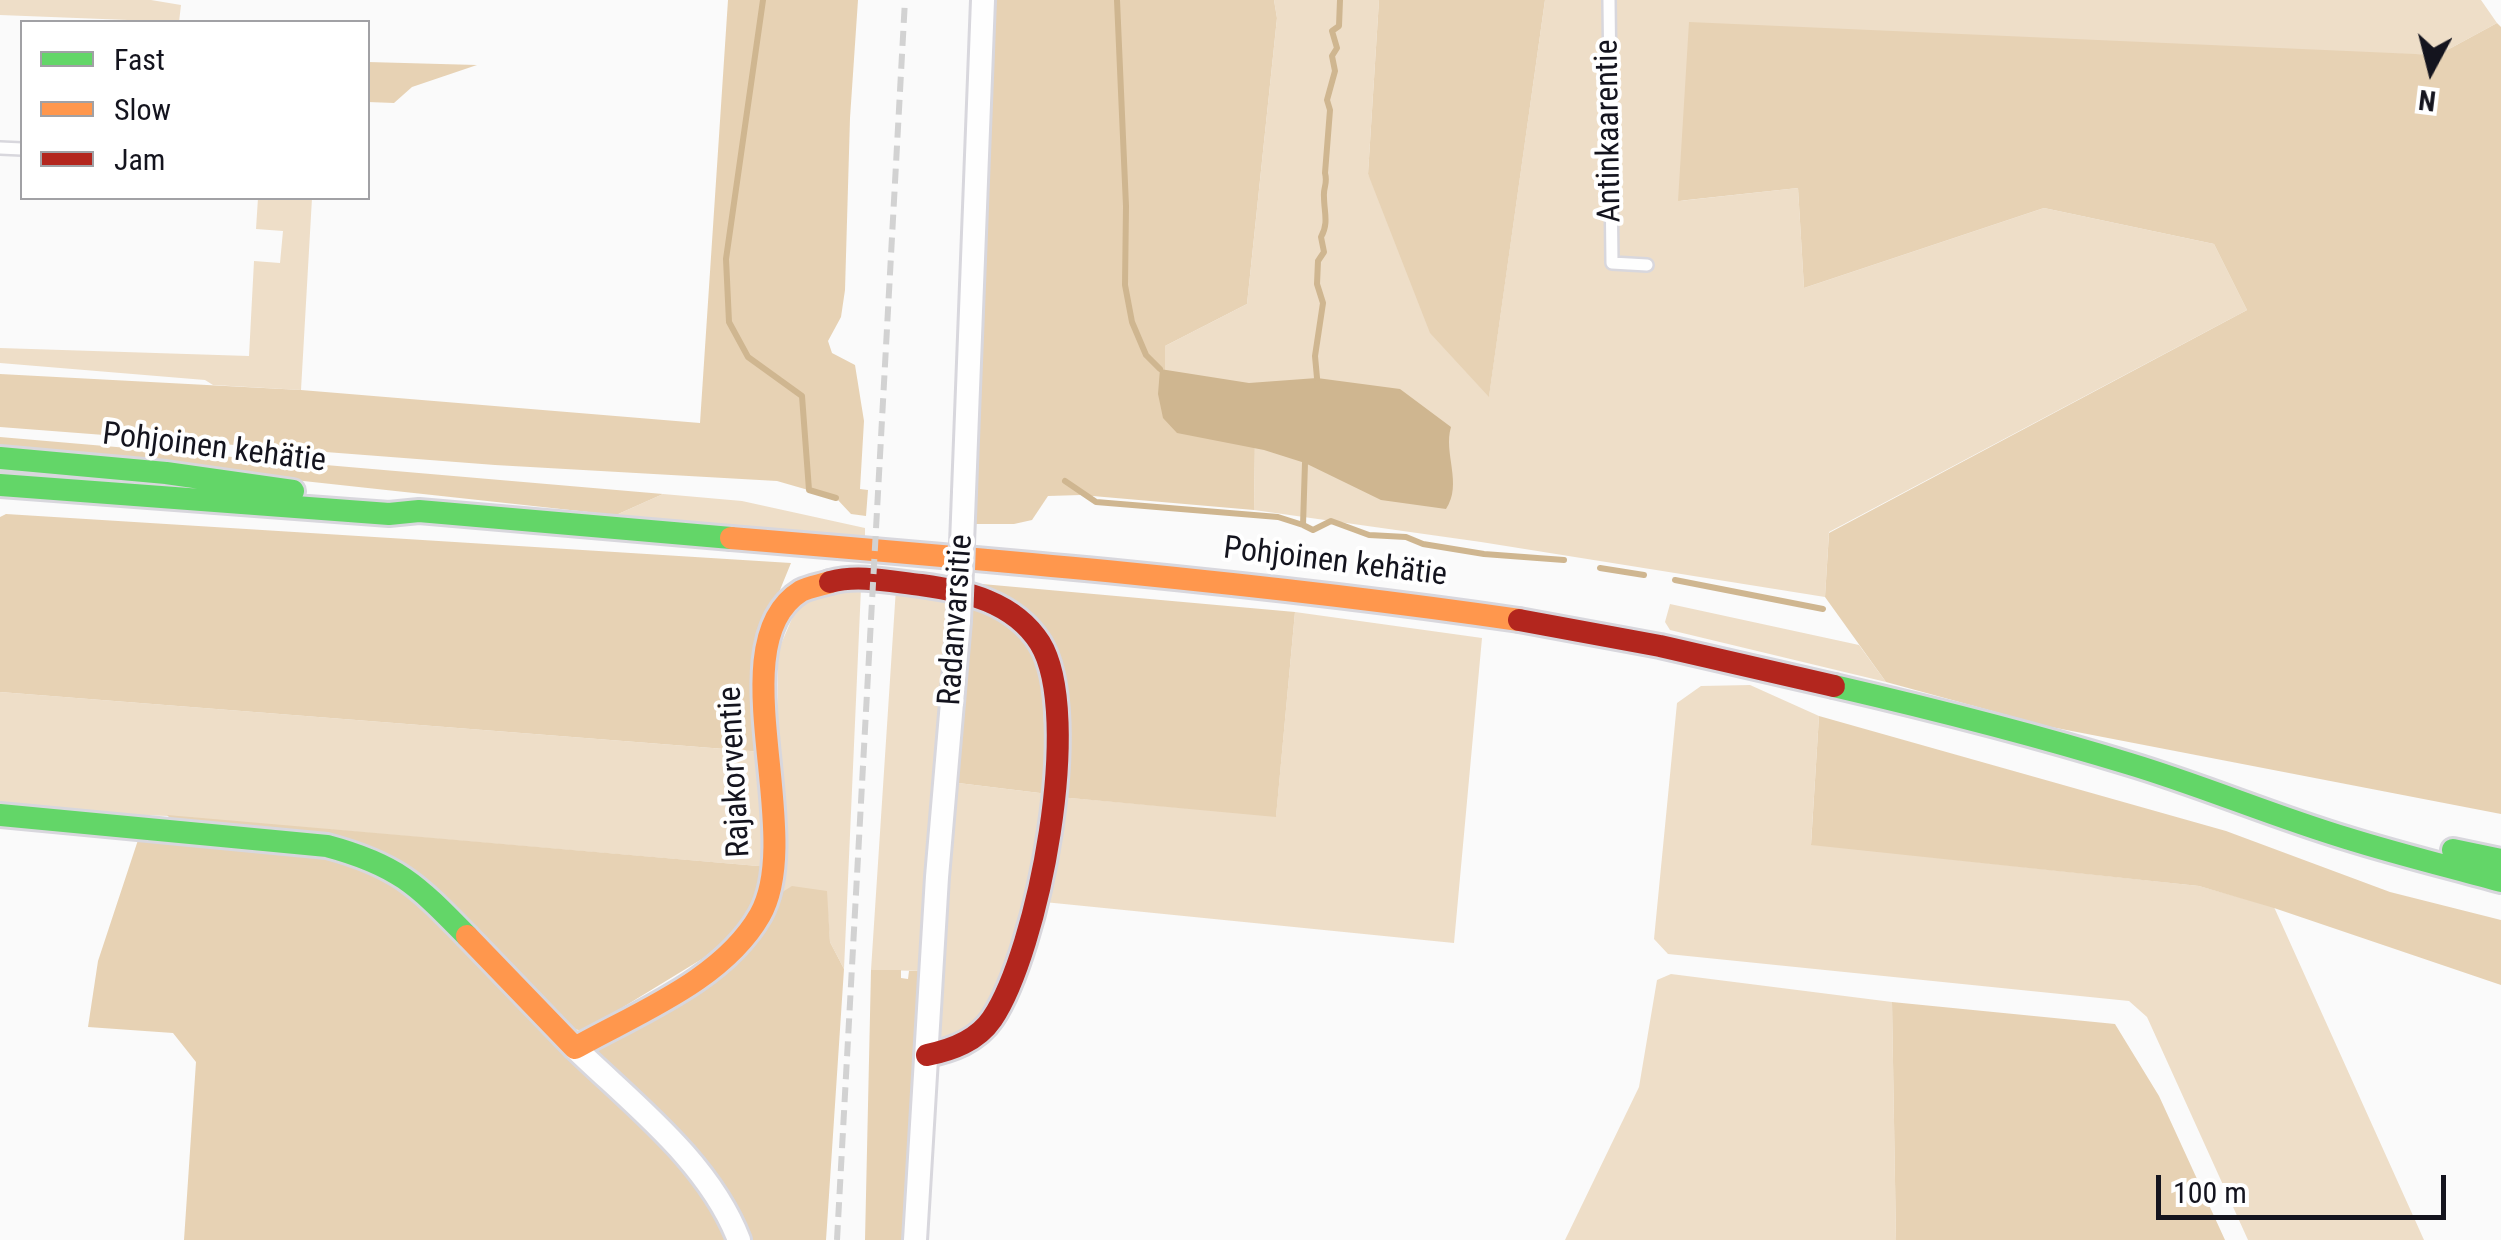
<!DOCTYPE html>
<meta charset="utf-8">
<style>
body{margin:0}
#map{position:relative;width:2501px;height:1240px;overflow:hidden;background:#fafafa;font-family:"Roboto Condensed",sans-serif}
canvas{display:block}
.legend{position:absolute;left:20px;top:20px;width:350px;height:180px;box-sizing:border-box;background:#fff;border:2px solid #a1a1a5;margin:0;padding:12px 18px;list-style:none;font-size:30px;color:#14141e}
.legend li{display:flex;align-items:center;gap:20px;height:50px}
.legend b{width:50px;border:2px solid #a1a1a5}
.north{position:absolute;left:2381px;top:20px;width:100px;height:100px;-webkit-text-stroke:8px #fff;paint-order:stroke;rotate:187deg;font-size:28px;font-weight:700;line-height:40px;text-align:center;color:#14141e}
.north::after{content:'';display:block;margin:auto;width:35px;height:45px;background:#14141e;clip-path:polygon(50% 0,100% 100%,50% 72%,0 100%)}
.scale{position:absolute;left:2156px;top:1175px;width:290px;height:45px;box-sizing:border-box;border:5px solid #14141e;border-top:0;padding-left:12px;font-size:30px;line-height:35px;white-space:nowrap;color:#14141e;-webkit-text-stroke:8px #fff;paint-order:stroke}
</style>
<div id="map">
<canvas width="2501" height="1240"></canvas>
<ul class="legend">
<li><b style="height:12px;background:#63d668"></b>Fast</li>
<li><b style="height:12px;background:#ff974d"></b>Slow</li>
<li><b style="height:12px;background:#b3261e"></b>Jam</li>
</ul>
<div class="north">N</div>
<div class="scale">100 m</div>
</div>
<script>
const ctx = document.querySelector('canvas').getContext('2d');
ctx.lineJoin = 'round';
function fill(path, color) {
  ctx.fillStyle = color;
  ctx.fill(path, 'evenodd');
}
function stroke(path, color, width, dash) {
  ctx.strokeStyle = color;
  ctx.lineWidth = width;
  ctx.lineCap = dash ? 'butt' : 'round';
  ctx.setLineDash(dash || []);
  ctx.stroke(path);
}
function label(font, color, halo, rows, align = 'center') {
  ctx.font = font + ' "Roboto Condensed",sans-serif';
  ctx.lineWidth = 8;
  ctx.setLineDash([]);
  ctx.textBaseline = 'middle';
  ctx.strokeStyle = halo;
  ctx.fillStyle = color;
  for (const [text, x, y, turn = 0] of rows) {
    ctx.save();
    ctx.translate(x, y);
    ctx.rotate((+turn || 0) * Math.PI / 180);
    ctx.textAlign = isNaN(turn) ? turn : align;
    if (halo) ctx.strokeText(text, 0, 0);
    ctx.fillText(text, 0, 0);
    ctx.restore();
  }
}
fill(new Path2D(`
 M0,0H151L181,5L179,22L0,15Z
 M1274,0H1379L1368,174L1489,396L1545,0H2481L2497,23L2438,55L2332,52L1679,201L1798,188L1804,288L2044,208L2214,244L2247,310L1829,532L1825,597L1481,542L1254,510L1255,438L1165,384V346L1247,304L1277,18Z
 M258,198H312L301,390L213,385L205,380L0,363V348L249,356L254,261L280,263L283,231L256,229Z
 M663,494L742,501L865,528V538L616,515Z
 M861,588L844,969L830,942L826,891L776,896L778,651L800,600Z
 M896,588L950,595L925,971L871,970Z
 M1670,604L1859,645L1886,682L1670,630L1665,622Z
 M1295,612L1482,638L1454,943L1044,902L1059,797L1276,816Z
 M1750,685L1819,716L1811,844L2199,886L2274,907L2424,1240H2248L2147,1017L2129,1001L1668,954L1654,939L1677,703L1701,686Z
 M0,692L763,752L770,867L169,816L0,811Z
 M950,782L1048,794L1021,942L967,1036L939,1039L933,1032Z
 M1671,974L1892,1002L1896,1240H1565L1639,1087L1657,980Z`), '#eedec8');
fill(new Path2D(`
 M728,0H858L850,118L845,290L841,317L828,341L832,353L855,365L864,421L860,489L868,490L866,516L851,514L836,498L777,481L495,465L0,427V374L301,390L700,423Z
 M995,0H1274L1277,18L1247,304L1165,346V384L1255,438L1254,510L1081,495L1048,496L1032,520L1014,524H974L976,493L968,492Z
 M1379,0H1545L1489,397L1430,333L1368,174Z
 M1689,22L2438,55L2497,23L2501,27V814L2051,727L1886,682L1825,597L1829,533L2247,310L2214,244L2044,208L1804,288L1798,188L1678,201Z
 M368,62L477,65L412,87L394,103L368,102Z
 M0,437L663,494L616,515L0,448Z
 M6,514L791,563L773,607L763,752L0,692V517Z
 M982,584L1295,612L1276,817L1059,797L1058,660Z
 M969,597L1040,653L1048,794L950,782Z
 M1819,716L2226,831L2390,892L2501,920V985L2274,908L2199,886L1811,845Z
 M167,815L770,867L738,937L584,1031L568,1028L418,878L179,828Z
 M139,837L326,857L391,879L672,1155L720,1213L730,1240H184L196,1062L173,1033L88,1027L98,961Z
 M792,886L827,891L830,942L844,969L826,1240H749L736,1204L714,1175L599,1062L597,1050L776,896Z
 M871,970H901V978L908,979L909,971H925L909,1156L913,1170L908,1240H865Z
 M1892,1002L2115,1024L2159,1096L2225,1240H1896Z`), '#e7d2b4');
fill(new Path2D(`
 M1160,369L1249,383L1317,378L1400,389L1451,427C1443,453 1463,484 1446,509L1381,500L1305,463L1264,450L1177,433L1163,418L1158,394Z`), '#cfb690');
stroke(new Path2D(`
 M763,0L726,259L729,322L748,357L802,396L809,490L836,498
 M1117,0L1126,206L1125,285L1132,322L1146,355L1160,369
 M1317,378L1315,356L1323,303L1317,284L1318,261L1324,252L1321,237C1329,223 1324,212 1324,197C1323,187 1328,184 1325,173L1330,110L1327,100L1335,71L1332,56L1337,48L1332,31L1339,26L1340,0
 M1065,481L1096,502L1278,517L1303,525L1305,463
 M1303,525L1313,530L1331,521L1369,535L1406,537L1423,544L1484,554L1564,560
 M1600,568L1644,575
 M1675,580L1823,609`), '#cfb690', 6);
const lane = new Path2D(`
 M1609,0L1612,263L1647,265
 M0,148L22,149`);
const street = new Path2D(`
 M964,492L983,0
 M575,1048C634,1105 709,1162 739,1240
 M915,1240L937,877L959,621`);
const fast = new Path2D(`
 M0,458L166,473L293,491
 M0,485L389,514L419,511L731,538
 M1834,686C1933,709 2032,734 2130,764C2203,786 2273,816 2346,838C2397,854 2450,867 2501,881
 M0,815L327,846C398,865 417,885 467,936
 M2453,850L2501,860`);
const slow = new Path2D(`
 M731,538C995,560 1258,582 1519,620
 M467,936L575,1048C637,1013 723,980 760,915C807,832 717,643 801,591C809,587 821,585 830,582`);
const jam = new Path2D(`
 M830,582C858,574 893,582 921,585C966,591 1014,602 1040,643C1084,715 1038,951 992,1019C977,1041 952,1050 927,1055
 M1519,620L1660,646L1834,686`);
stroke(lane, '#d8d7dd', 16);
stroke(street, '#d8d7dd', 28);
stroke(fast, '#d8d7dd', 28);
stroke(slow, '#d8d7dd', 28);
stroke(jam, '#d8d7dd', 28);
stroke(lane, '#fefefe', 11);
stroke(street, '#fefefe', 22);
stroke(fast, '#63d668', 22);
stroke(slow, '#ff974d', 22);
stroke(jam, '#b3261e', 22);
stroke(new Path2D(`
 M837,1240L905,0`), '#d2d2d2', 6, [15, 8]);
const streetBridge = new Path2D(`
 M959,621L964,492`);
stroke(streetBridge, '#d8d7dd', 28, []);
stroke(streetBridge, '#fefefe', 22);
label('32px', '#14141e', '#fff', [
 ["Antinkaarentie",1610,131,-91],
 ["Pohjoinen kehätie",214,449,7],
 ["Pohjoinen kehätie",1335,563,7],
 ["Radanvarsitie",957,620,-86],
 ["Rajakorventie",736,772,-93]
]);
</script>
